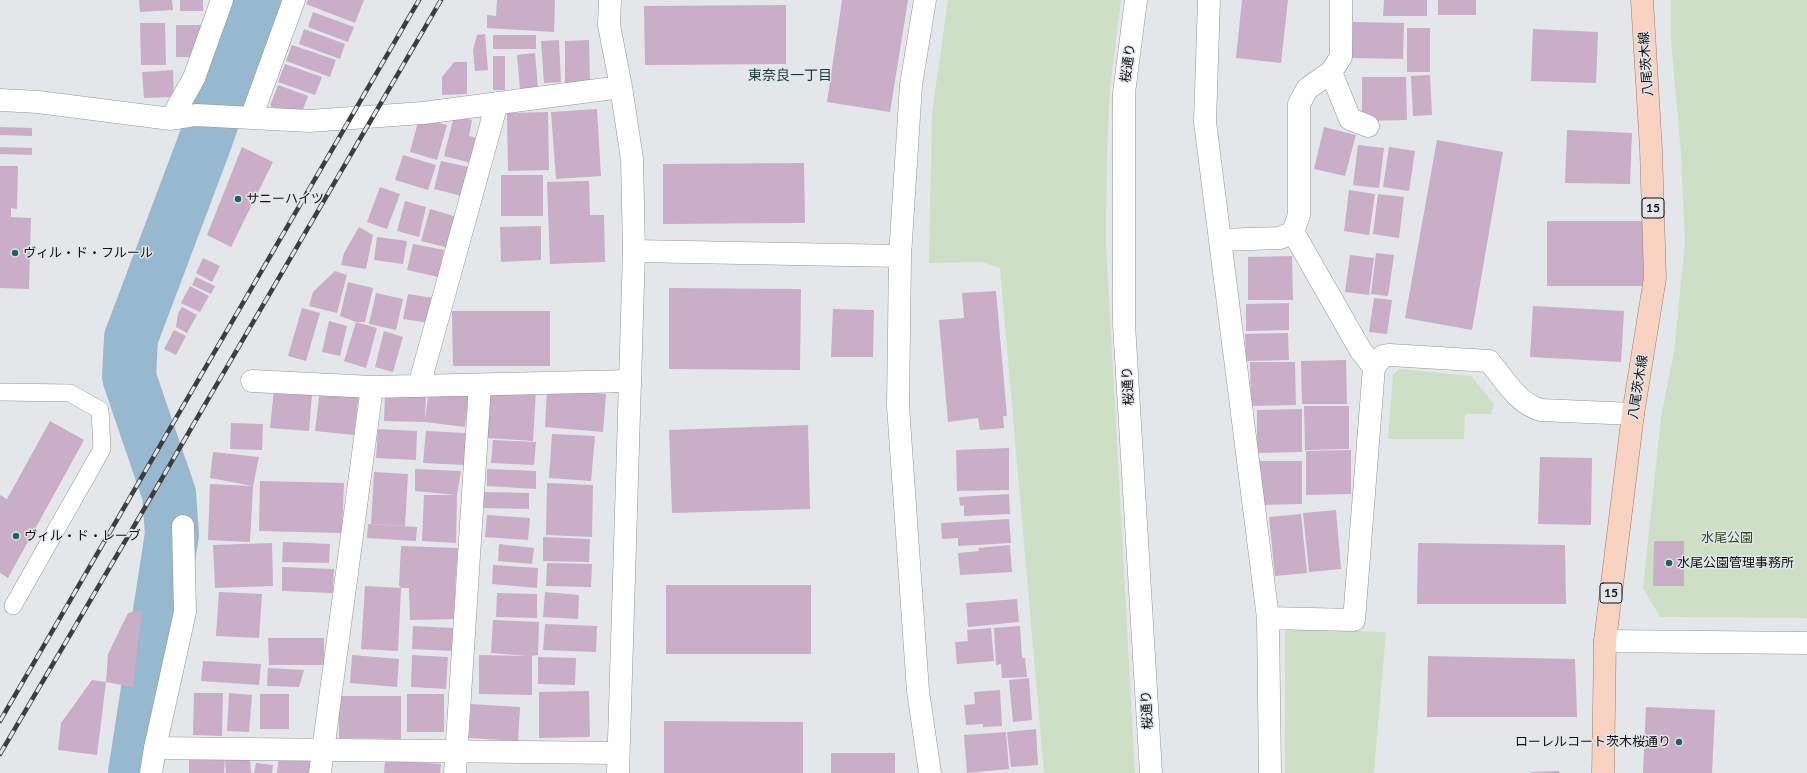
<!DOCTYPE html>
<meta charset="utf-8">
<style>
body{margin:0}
canvas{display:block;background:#e3e7ea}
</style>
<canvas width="1807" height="773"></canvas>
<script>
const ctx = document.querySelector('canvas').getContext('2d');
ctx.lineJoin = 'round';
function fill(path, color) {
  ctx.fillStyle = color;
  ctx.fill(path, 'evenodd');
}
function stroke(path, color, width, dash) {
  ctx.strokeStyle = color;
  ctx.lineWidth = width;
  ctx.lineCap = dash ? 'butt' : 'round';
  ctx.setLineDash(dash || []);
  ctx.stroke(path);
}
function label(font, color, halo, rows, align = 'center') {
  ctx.font = font + ' Lato,"Noto Sans JP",sans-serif';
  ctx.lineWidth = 3;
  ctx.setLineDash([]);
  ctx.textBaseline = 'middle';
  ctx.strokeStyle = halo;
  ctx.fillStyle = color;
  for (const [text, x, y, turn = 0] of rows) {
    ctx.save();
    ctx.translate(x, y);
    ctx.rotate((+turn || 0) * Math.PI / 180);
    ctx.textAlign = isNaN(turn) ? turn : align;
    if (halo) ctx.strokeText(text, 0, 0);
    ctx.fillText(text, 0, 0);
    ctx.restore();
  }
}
fill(new Path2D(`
 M948,0H1121L1110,88L1107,152L1106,243L1135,773H1044L1000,268L982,262L929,263L932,113Z
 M1671,0H1807V618L1660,617L1643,588L1661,417L1674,352L1685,243L1681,154L1671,41Z
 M1399,369L1471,376L1494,404L1491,414H1465L1464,439H1388L1393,375Z
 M1285,629L1386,632L1374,773H1285Z`), '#cde0c6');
stroke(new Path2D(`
 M135,773L172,534L169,494L129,377L131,338L203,147L255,0`), '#96b9cf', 54);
fill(new Path2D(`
 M139,0H172L173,10L140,12Z
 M180,0H203V11H180Z
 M308,0H364L355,23L306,4Z
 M497,0H555L554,32L487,28V15L496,16Z
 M842,0H908L890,112L827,102Z
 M1242,0H1288L1281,63L1236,58Z
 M1384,0H1427V16H1383Z
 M1438,0H1476V15H1438Z
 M786,5V64L645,65L644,6Z
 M313,12L354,27L348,42L308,27Z
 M1353,22L1404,23L1403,59L1352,58Z
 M140,23H165L166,65H141Z
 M176,25H212L195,57H176Z
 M1407,28H1430V72H1407Z
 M304,29L345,44L340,59L299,44Z
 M1533,29L1598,32L1596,83L1531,81Z
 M485,34L488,70L475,71L473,50L477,35Z
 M493,35H536V49H493Z
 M559,40L561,82L544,83L541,41Z
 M589,40L590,83L565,84V41Z
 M292,45L336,60L330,77L286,61Z
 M535,53L538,87L520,89L517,55Z
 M493,56H505V90H493Z
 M454,62H467V94L442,95V77Z
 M285,64L322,77L315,95L278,82Z
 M173,70L174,97L144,98L142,72Z
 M1430,75L1432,115L1413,116L1411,76Z
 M1362,77H1406L1407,120L1362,121Z
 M278,85L308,96L302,112L295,115L270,106Z
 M597,109L601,176L556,179L551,112Z
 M548,112L549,170L508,171L507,113Z
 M454,116L472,120L469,136L481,139L475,164L444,156Z
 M419,118L447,125L437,160L410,152Z
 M0,127L32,128V136L0,135Z
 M1324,127L1356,135L1345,176L1314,169Z
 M1567,130L1632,133L1630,184L1565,183Z
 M1437,140L1503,152L1472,330L1405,318Z
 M1358,145L1384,148L1379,188L1353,185Z
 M0,147L32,148V155L0,154Z
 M242,147L273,162L231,247L207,235Z
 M1389,147L1415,151L1409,191L1383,187Z
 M403,155L436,165L428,190L395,180Z
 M441,161L473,168L466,197L434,189Z
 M804,163L805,223L663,224V164Z
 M0,166H18L17,209L11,208V217L31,218L29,289L0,288Z
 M501,175H543V216H501Z
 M589,181L590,215H604L605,262L550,264L547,182Z
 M380,187L400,194L387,229L367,222Z
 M1349,190L1375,194L1369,235L1344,231Z
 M1378,194L1404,197L1399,238L1373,234Z
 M405,201L426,207L419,237L397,231Z
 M430,209L457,217L449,248L421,241Z
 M1547,221H1644V286H1547Z
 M541,226V260L501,262L500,227Z
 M359,227L373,235L366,269L341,265L344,253Z
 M377,237L407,241L403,264L374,260Z
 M413,244L444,250L438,277L407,270Z
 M1376,253L1394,255L1388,296L1371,294Z
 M1350,255L1374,258L1369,295L1345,292Z
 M1292,256L1293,300H1248V257Z
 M203,258L220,266L212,282L196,273Z
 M335,271L347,275L337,313L309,306L313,292Z
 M196,277L215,286L211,294L192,285Z
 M348,282L373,288L365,322H356L340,316Z
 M190,286L209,296L200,312L181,303Z
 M669,288L801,289L800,370L669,369Z
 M996,291L1007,416H1003L1004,428L980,430L978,418L948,422L939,320L964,318L962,293Z
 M376,293L403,299L396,330L369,324Z
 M408,294L433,298L429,323L403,319Z
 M1374,298L1392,300L1387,334L1369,332Z
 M1289,303V330L1246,331V304Z
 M1533,306L1624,311L1621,362L1530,357Z
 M182,307L197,315L187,333L176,327L178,313Z
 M302,308L320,313L306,361L288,356Z
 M833,309L874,310L873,357H831Z
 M452,311H550V366H453Z
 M329,321L347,326L340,356L322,352Z
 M356,322L377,328L366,368L344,361Z
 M174,330L186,336L176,355L164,349Z
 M384,331L403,337L393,372L375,367Z
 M1288,333L1289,360L1246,361L1245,334Z
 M1346,360L1347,404H1302L1301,361Z
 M1250,362H1295L1296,405L1251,406Z
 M429,387L469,391L465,427L425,422L384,421L385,392L426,393L425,421Z
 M491,387L536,390L533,441L487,438Z
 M320,389L359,393L354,435L315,431Z
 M547,389L606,394L603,432L545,427Z
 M274,390L312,394L309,431L270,428Z
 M1304,406H1349V449L1305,450Z
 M1302,409V452L1257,453V410Z
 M50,421L84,440L8,578L0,573V495L7,499Z
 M231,423L263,424L262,450L230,449Z
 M808,425L810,509L672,513L669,430Z
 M378,429L417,431L416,460L376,458Z
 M426,431L466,433L464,465L423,463Z
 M552,434L595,436L591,481L549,478Z
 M493,440L536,442L534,465L491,463Z
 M1009,448V490L957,491L956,450Z
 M1351,450V494L1306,495V451Z
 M213,452L259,457L253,486L210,478Z
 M1540,457L1592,458L1591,525L1538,524Z
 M1257,461H1302V504L1257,505Z
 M415,469L461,471L457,495L456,543L422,541L424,495H456L415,491Z
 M487,469L536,471V489L487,486Z
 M374,472L408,474L405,526L371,524Z
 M260,481L344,483L342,533L259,531Z
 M547,483L593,485L592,537L546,535Z
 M210,484L253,486L250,542L208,540Z
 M482,492L529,493V509L482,508Z
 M1009,494L1010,514L964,516V505L960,506L959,497Z
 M1336,510L1341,569L1309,572L1303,513Z
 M1301,514L1307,573L1275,576L1269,517Z
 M487,515L530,518L528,540L485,537Z
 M1009,519L1011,543L958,546V538L942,539L941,523Z
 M368,524L417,527L416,541L367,538Z
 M543,537L590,539L589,562L543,561Z
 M1654,541H1684V586H1653Z
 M283,542L330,544L329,563L282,562Z
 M272,543L273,586L215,588L213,545Z
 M1418,543L1565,545L1566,604H1417Z
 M499,544L534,548L532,564L498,561Z
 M1010,545L1012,572L960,575L958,553L979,551L978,548Z
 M401,546L458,548L455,588L456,619L410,620L409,588H401L398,651L361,649L365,586L401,588L399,585Z
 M547,563L592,564L591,587L546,586Z
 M493,565L538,568L537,588L492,584Z
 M282,567L334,569L333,593L282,591Z
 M666,585H811V654H666Z
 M219,592L262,594L259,638L216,636Z
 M545,592L579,595L578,619L543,617Z
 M497,593L537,594V618L496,617Z
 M1017,599L1019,622L968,627L966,603Z
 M142,610L133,687L106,682L108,654L128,613Z
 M493,620L539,622L538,655L532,656V695L479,694V655L528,656L491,653Z
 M545,624L597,626L596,652L543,650Z
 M413,626L454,628L453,651L412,649Z
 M1020,626L1022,658H1025L1027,677L1002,678L1001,664L996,665L994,628Z
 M991,628L994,661L957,664L955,642L968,641L967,630Z
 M268,638H324V665H269Z
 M352,655L399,659L397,687L350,683Z
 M412,655L448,657L446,689L411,687Z
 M1428,656L1575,659L1577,717H1427Z
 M538,657L576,658L575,685L538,684Z
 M203,661L261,664L259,685L201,681Z
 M268,668L304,670L299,687L267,686Z
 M1029,678L1032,720L1013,722L1009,680Z
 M92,680L106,682L97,755L58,750L61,723Z
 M1000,690L1002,726L983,727V724L966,725L964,705L975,704L974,692Z
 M589,691L590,737L539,738V692Z
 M194,693H223L222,736L193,735Z
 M229,693L252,695L249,732L227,731Z
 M260,694H289V729H260Z
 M407,694H444V732H407Z
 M339,696H401V739L339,738Z
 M471,704L520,707L518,741L469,738Z
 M1646,707L1715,710L1712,773H1643Z
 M664,721L803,722V773H664Z
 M1036,729L1038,765L1011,767L1007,732Z
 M1006,732L1009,769L967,773L964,735Z
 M831,753H895V773H831Z
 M279,755L315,759L314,773H277Z
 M189,756L225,757L224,773H189Z
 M225,759H250L251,773H226Z
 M385,760L441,764L440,773H384Z
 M256,763L273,765L272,773H254Z
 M1559,771V773H1531V772Z`), '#caadc7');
const service = new Path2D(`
 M0,392L70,393L100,410L102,449L13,606`);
const minor = new Path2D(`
 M610,0L609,25L621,87L632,159L634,251L618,773
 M925,0L911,85L900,256L898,406L918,691L930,773
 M1209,0L1205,122L1268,618L1270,773
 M1331,72L1350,119L1368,126
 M0,100L38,102L171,119L196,115L309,121L423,113L621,87
 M251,118L294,0
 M171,119L194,78L222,0
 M1220,240L1280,238L1293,232L1299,215V104L1307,89L1331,72L1341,57V0
 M634,251L900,256
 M1374,367L1383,356L1390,355L1489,361C1504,379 1518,404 1541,410L1633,414
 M252,381L372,387L629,381
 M419,386L497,103
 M1268,618L1354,620L1374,367L1361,351L1293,232
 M1605,641L1807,643
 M155,748L617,753
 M151,773L155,748L185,612L183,526
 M320,773L372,387
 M455,773L480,385`);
const tertiary = new Path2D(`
 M1136,0L1124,93V324L1151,773`);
const primary = new Path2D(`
 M1603,773L1605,641L1633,414L1655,278L1651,149L1642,0`);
stroke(service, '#919597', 18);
stroke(minor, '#919597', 23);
stroke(tertiary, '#919597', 23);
stroke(primary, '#a47a69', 23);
stroke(service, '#fff', 17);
stroke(minor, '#fff', 22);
stroke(tertiary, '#fff', 22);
stroke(primary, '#f9d2c2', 22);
const rail = new Path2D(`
 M0,721L419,0
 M0,754L147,504L441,0`);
stroke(rail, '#3c3d3f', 4.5);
stroke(rail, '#e3e7ea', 3, [9]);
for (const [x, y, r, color] of [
 [238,199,4,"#1a665f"],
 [15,253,4,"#1a665f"],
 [16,536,4,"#1a665f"],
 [1669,563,4,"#1a665f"],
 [1679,742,4,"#1a665f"]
]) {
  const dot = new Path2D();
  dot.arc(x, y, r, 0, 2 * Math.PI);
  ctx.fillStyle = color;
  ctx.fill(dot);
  stroke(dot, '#e3e7ea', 1.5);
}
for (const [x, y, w] of [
 [1653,208,22],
 [1611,593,22]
]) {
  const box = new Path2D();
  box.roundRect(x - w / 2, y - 10, w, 20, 3);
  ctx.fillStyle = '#e3e7ea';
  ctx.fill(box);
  stroke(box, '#0d0e0f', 1);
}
label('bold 12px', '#0d0e0f', null, [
 ["15",1653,208],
 ["15",1611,593]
]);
label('13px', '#0d0e0f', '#e3e7ea', [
 ["桜通り",1128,63,-82],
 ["八尾茨木線",1646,64,-94],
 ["桜通り",1128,386,-93],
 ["八尾茨木線",1638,387,-81],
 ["桜通り",1147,710,-93]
]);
label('13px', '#0d0e0f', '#e3e7ea', [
 ["サニーハイツ",246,199],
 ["ヴィル・ド・フルール",23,253],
 ["ヴィル・ド・レーブ",24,536],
 ["水尾公園管理事務所",1677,563],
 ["ローレルコート茨木桜通り",1671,742,"right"]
], 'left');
label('13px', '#2a4a1f', '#e3e7ea', [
 ["水尾公園",1727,538]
]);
label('14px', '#183a37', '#e3e7ea', [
 ["東奈良一丁目",790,75]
]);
</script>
